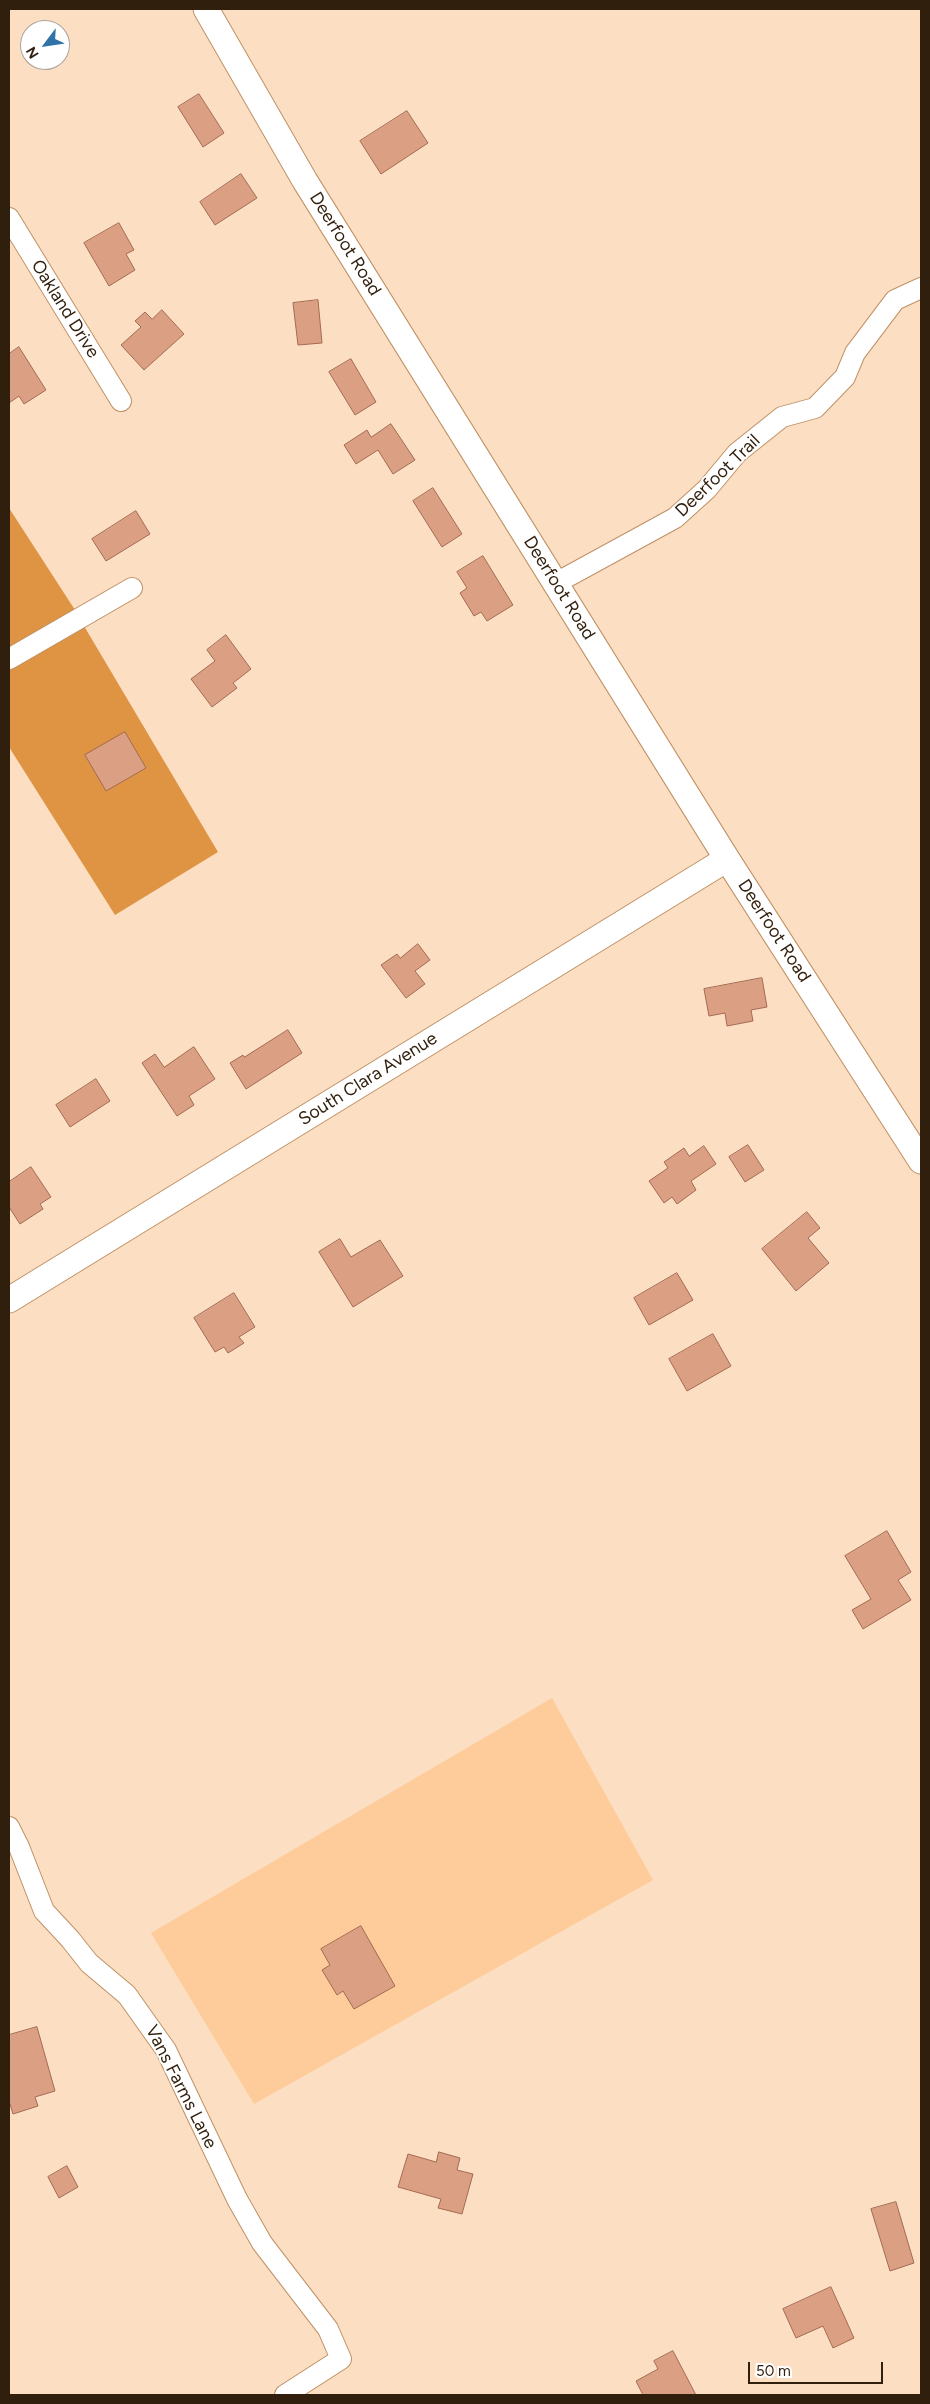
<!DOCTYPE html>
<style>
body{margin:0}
#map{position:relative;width:930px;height:2404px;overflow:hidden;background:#fcdec3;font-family:Figtree,sans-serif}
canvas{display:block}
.frame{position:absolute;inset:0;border:10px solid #311f0d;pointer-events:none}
.north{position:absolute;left:20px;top:20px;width:50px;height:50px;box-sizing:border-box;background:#fff;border:1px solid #ada59e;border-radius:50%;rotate:239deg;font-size:14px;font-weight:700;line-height:20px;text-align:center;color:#311f0d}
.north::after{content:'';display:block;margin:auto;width:18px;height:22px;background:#2e72a8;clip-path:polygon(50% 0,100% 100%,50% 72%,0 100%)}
.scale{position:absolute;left:748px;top:2362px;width:135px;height:22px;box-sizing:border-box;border:2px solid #311f0d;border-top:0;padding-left:6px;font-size:15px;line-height:18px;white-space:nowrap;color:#311f0d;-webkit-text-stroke:4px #fff;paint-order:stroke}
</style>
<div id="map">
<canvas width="930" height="2404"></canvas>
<div class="frame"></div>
<div class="north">N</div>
<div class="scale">50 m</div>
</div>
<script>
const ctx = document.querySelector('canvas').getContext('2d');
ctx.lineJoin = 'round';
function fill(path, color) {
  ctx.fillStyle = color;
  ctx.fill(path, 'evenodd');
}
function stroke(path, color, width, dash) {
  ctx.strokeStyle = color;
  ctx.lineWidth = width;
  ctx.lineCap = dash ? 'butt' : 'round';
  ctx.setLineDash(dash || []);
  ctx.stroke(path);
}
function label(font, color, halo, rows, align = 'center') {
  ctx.font = font + ' Figtree,sans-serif';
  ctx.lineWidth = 4;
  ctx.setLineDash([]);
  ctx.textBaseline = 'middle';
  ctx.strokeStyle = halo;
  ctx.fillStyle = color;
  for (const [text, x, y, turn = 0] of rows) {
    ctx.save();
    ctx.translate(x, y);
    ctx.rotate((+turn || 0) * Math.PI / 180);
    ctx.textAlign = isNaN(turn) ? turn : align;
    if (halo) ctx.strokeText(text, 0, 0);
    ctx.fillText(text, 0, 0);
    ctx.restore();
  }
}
fill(new Path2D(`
 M552,1698L653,1880L254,2104L151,1933Z`), '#fecc9b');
fill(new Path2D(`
 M9,508L75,610L9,648Z
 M84,626L218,852L115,915L9,747V669Z`), '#de9442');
const building = new Path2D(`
 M199,94L224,133L203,147L178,107Z
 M407,111L428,143L381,174L360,141Z
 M241,174L257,198L215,225L200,202Z
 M119,223L134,250L126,254L135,270L109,286L84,243Z
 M318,300L322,343L298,345L293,303Z
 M162,310L184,334L144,370L121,345L141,327L135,321L145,312L152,319Z
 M19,347L46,390L24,404L19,396L9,403V354Z
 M351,359L376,402L355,415L329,372Z
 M391,424L415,460L393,474L378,450L356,464L344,445L367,430L371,437Z
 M433,488L462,534L442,547L413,501Z
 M136,511L150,534L106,561L92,539Z
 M483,556L513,605L487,621L481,612L474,616L460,593L467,588L457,572Z
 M226,635L251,669L233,683L237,688L212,707L191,679L215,661L207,650Z
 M125,732L146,768L106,791L85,755Z
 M418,944L430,960L415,971L425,984L406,998L381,965L397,954L400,958Z
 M762,978L767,1007L751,1010L753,1021L727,1026L725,1013L709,1016L704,989Z
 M288,1030L302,1053L246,1089L230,1063L243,1055L244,1057Z
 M194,1047L215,1079L189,1096L194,1105L177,1116L142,1063L155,1054L164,1067Z
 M96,1079L110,1101L70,1127L56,1105Z
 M748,1145L764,1170L745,1182L729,1157Z
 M704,1146L716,1164L691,1181L696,1190L677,1204L672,1197L664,1203L649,1181L668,1168L664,1162L684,1148L689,1156Z
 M31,1167L51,1197L40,1204L43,1209L20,1224L9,1207V1182Z
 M807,1212L820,1228L808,1238L829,1263L796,1291L762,1249Z
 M340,1239L351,1257L380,1240L403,1276L353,1307L319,1252Z
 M677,1273L693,1300L649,1325L634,1298Z
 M234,1293L255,1327L239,1337L244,1343L228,1353L224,1347L215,1352L194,1318Z
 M713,1334L731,1366L687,1391L669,1359Z
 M887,1531L911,1572L898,1580L911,1600L863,1629L852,1610L871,1599L845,1556Z
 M361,1926L395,1986L354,2009L343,1991L337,1995L322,1970L330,1965L321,1949Z
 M37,2027L55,2091L35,2097L38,2106L13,2114L9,2101V2035Z
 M439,2152L460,2158L457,2170L473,2174L462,2214L438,2208L441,2199L398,2187L408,2154L436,2162Z
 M67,2166L78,2187L59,2198L48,2177Z
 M896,2202L914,2263L890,2271L871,2209Z
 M831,2287L854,2338L833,2348L823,2326L796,2338L783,2309Z
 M673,2351L696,2395H643L636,2381L658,2369L654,2361Z`);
fill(building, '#db9f84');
stroke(building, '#a36b51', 1);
const minor = new Path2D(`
 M9,218L121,401
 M556,583L675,518L707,489L737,453L782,417L815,408L845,377L855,353L895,300L921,288
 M9,659L132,588
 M9,1827L19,1847L44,1911L70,1939L89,1963L127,1995L166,2050L237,2199L262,2243L328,2329L341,2359L285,2395`);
const tertiary = new Path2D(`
 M206,9L305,181L727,859L921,1161
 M9,1300L727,859`);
stroke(minor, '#bf9165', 22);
stroke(tertiary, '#bf9165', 27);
stroke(minor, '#fff', 20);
stroke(tertiary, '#fff', 25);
label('18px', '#311f0d', '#fff', [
 ["Deerfoot Road",345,244,58],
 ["Oakland Drive",65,309,58],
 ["Deerfoot Trail",718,476,-44],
 ["Deerfoot Road",559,588,58],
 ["Deerfoot Road",774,931,57],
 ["South Clara Avenue",368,1079,-32],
 ["Vans Farms Lane",181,2087,63]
]);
</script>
